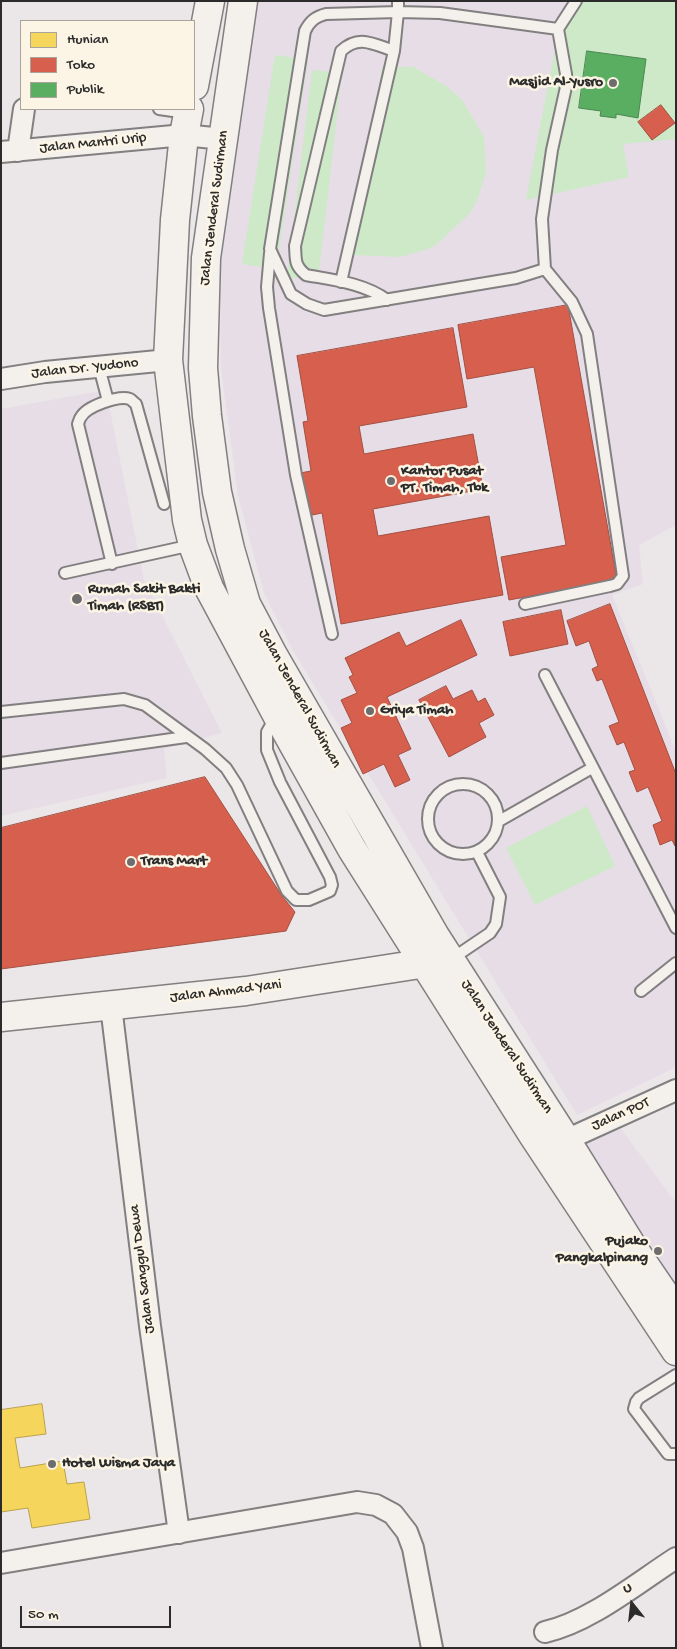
<!DOCTYPE html>
<style>
body{margin:0}
#map{position:relative;width:677px;height:1649px;overflow:hidden;background:#ebe6e7;font-family:"Gochi Hand",sans-serif}
canvas{display:block}
.frame{position:absolute;inset:0;border:2px solid #2b2b2b;pointer-events:none}
.legend{position:absolute;left:20px;top:20px;width:175px;height:90px;box-sizing:border-box;background:#fcf5e5;border:1px solid #a8a49b;margin:0;padding:6px 9px;list-style:none;font-size:15px;color:#2b2b2b}
.legend li{display:flex;align-items:center;gap:10px;height:25px}
.legend b{width:25px;border:1px solid #a8a49b}
.north{position:absolute;left:607px;top:1579px;width:50px;height:50px;-webkit-text-stroke:4px #fcf5e5;paint-order:stroke;rotate:344deg;font-size:14px;font-weight:700;line-height:20px;text-align:center;color:#2b2b2b}
.north::after{content:'';display:block;margin:auto;width:18px;height:22px;background:#2b2b2b;clip-path:polygon(50% 0,100% 100%,50% 72%,0 100%)}
.scale{position:absolute;left:20px;top:1606px;width:151px;height:22px;box-sizing:border-box;border:2px solid #2b2b2b;border-top:0;padding-left:6px;font-size:15px;line-height:18px;white-space:nowrap;color:#2b2b2b;-webkit-text-stroke:4px #fcf5e5;paint-order:stroke}
</style>
<div id="map">
<canvas width="677" height="1649"></canvas>
<div class="frame"></div>
<ul class="legend">
<li><b style="height:14px;background:#f6d55c"></b>Hunian</li>
<li><b style="height:14px;background:#d6604d"></b>Toko</li>
<li><b style="height:14px;background:#5aae61"></b>Publik</li>
</ul>
<div class="north">U</div>
<div class="scale">50 m</div>
</div>
<script>
const ctx = document.querySelector('canvas').getContext('2d');
ctx.lineJoin = 'round';
function fill(path, color) {
  ctx.fillStyle = color;
  ctx.fill(path, 'evenodd');
}
function stroke(path, color, width, dash) {
  ctx.strokeStyle = color;
  ctx.lineWidth = width;
  ctx.lineCap = dash ? 'butt' : 'round';
  ctx.setLineDash(dash || []);
  ctx.stroke(path);
}
function label(font, color, halo, rows, align = 'center') {
  ctx.font = font + ' "Gochi Hand",sans-serif';
  ctx.lineWidth = 5;
  ctx.setLineDash([]);
  ctx.textBaseline = 'middle';
  ctx.strokeStyle = halo;
  ctx.fillStyle = color;
  for (const [text, x, y, turn = 0] of rows) {
    ctx.save();
    ctx.translate(x, y);
    ctx.rotate((+turn || 0) * Math.PI / 180);
    ctx.textAlign = isNaN(turn) ? turn : align;
    if (halo) ctx.strokeText(text, 0, 0);
    ctx.fillText(text, 0, 0);
    ctx.restore();
  }
}
fill(new Path2D(`
 M258,1H676V525L639,545L643,584L612,595L676,751V1067L577,1115L292,649L264,593L238,496L221,369L220,268Z
 M106,390L144,580L222,733L164,749L167,778L1,816V409Z
 M619,1126L676,1203V1299L563,1150Z`), '#e7dde7');
fill(new Path2D(`
 M575,1H676V139L623,144L629,177L526,200L557,39Z
 M275,55L308,60L276,269L242,264Z
 M382,67H413L446,86L462,100L484,137L486,172L477,201L469,214L437,244L431,248L400,257L354,255Z
 M312,70L342,73L318,280L287,277Z
 M587,806L615,866L535,905L506,848Z`), '#cde9c8');
const homes = new Path2D(`
 M42,1404L46,1434L15,1438L20,1468L63,1461L67,1484L84,1482L90,1519L32,1528L28,1508L1,1512V1410Z`);
fill(homes, '#f6d55c');
stroke(homes, '#b9a24d', 1);
const shops = new Path2D(`
 M661,105L675,123L652,140L638,122Z
 M568,305L617,580L509,600L501,557L566,545L534,367L467,379L458,325Z
 M453,328L467,407L359,426L364,454L473,434L483,489L373,509L378,536L489,516L503,595L341,624L322,513L307,516L300,473L311,471L303,422L308,421L297,356Z
 M610,604L676,774L675,846L672,840L660,845L653,825L662,821L648,787L637,792L629,772L635,770L624,742L617,745L609,726L619,722L602,679L597,681L592,669L598,666L589,641L576,646L567,621Z
 M561,610L568,644L510,656L503,622Z
 M461,620L477,655L387,697L411,749L398,755L410,780L395,787L384,764L363,774L341,728L352,723L341,700L357,693L349,677L353,675L345,658L399,632L406,646Z
 M446,686L453,699L472,690L478,702L485,698L494,715L479,723L486,737L449,757L419,700Z
 M205,777L282,896L295,912L286,931L1,969V828Z`);
fill(shops, '#d6604d');
stroke(shops, '#a35043', 1);
const public = new Path2D(`
 M587,51L646,59L638,118L616,114V118L600,116L601,111L579,108Z`);
fill(public, '#5aae61');
stroke(public, '#4c8751', 1);
const lane = new Path2D(`
 M398,1V12L440,13L558,29
 M159,109L187,113
 M270,253L267,287L269,308L296,475L332,634
 M341,282L394,51L398,12L326,14C315,17 310,21 305,31L270,249L291,294L307,304L324,310L516,278L545,269L542,219L552,150L566,87V74L558,29L576,1
 M387,300C364,283 333,280 306,275C294,265 296,260 295,246L341,51C359,34 373,44 394,51
 M99,367L108,401
 M112,564L78,424C79,422 79,419 81,417C87,406 119,395 130,399C132,400 134,403 136,404L164,504
 M65,573L192,545
 M525,604L610,586L617,584L623,576L587,334L572,302L545,269
 M545,675L676,928
 M1,712L124,699L145,705L205,749L226,768L237,785L287,891L296,900H309L330,891L332,885L330,877L280,782L267,750V732L275,718
 M1,763L186,737
 M428 819a35 35 0 1 1 70 0a35 35 0 1 1-70 0Z
 M499,821L592,768
 M450,960L490,933L496,924L500,897L477,852
 M641,991L676,963
 M676,1375L639,1398L636,1402L634,1409L668,1454H676`);
const street = new Path2D(`
 M18,151L24,109
 M1,152L184,135L223,139
 M1,379L45,372L168,360
 M111,1006L150,1326L179,1533
 M566,1140L676,1090
 M1,1563L357,1502L376,1505L393,1514L407,1532L413,1548L432,1648
 M545,1632C590,1622 637,1583 676,1558`);
const primary = new Path2D(`
 M1,1017L246,991L446,960`);
const highway = new Path2D(`
 M243,1L206,258L203,368L207,416L217,492L230,549L246,604L273,655L435,936L566,1140L635,1251L676,1311
 M194,86L210,1
 M189,109L184,135L175,220L168,360L187,520L193,545L209,588L277,715L352,849L533,1135L676,1351`);
stroke(lane, '#817f80', 14);
stroke(street, '#817f80', 24);
stroke(primary, '#817f80', 31);
stroke(highway, '#817f80', 31);
stroke(lane, '#f4f0eb', 10);
stroke(street, '#f4f0eb', 20);
stroke(primary, '#f4f0eb', 28);
stroke(highway, '#f4f0eb', 28);
for (const [x, y, r, color] of [
 [613,83,5,"#6e6c6d"],
 [391,481,5,"#6e6c6d"],
 [77,599,6,"#6e6c6d"],
 [370,711,5,"#6e6c6d"],
 [131,862,5,"#6e6c6d"],
 [658,1251,5,"#6e6c6d"],
 [52,1464,5,"#6e6c6d"]
]) {
  const dot = new Path2D();
  dot.arc(x, y, r, 0, 2 * Math.PI);
  ctx.fillStyle = color;
  ctx.fill(dot);
  stroke(dot, '#fcf5e5', 2);
}
label('bold 15px', '#2b2b2b', '#fcf5e5', [
 ["Masjid Al-Yusro",603,83,"right"],
 ["Kantor Pusat",401,472],
 ["PT. Timah, Tbk",401,489],
 ["Rumah Sakit Bakti",88,590],
 ["Timah (RSBT)",88,607],
 ["Griya Timah",380,711],
 ["Trans Mart",141,862],
 ["Pujako",648,1242,"right"],
 ["Pangkalpinang",648,1259,"right"],
 ["Hotel Wisma Jaya",62,1464]
], 'left');
label('15px', '#2b2b2b', '#fcf5e5', [
 ["Jalan Mantri Urip",93,144,-6],
 ["Jalan Jenderal Sudirman",215,208,-83],
 ["Jalan Dr. Yudono",85,369,-6],
 ["Jalan Jenderal Sudirman",299,699,61],
 ["Jalan Ahmad Yani",226,992,-7],
 ["Jalan Jenderal Sudirman",506,1047,57],
 ["Jalan POT",621,1115,-24],
 ["Jalan Sanggul Dewa",143,1269,-97]
]);
</script>
